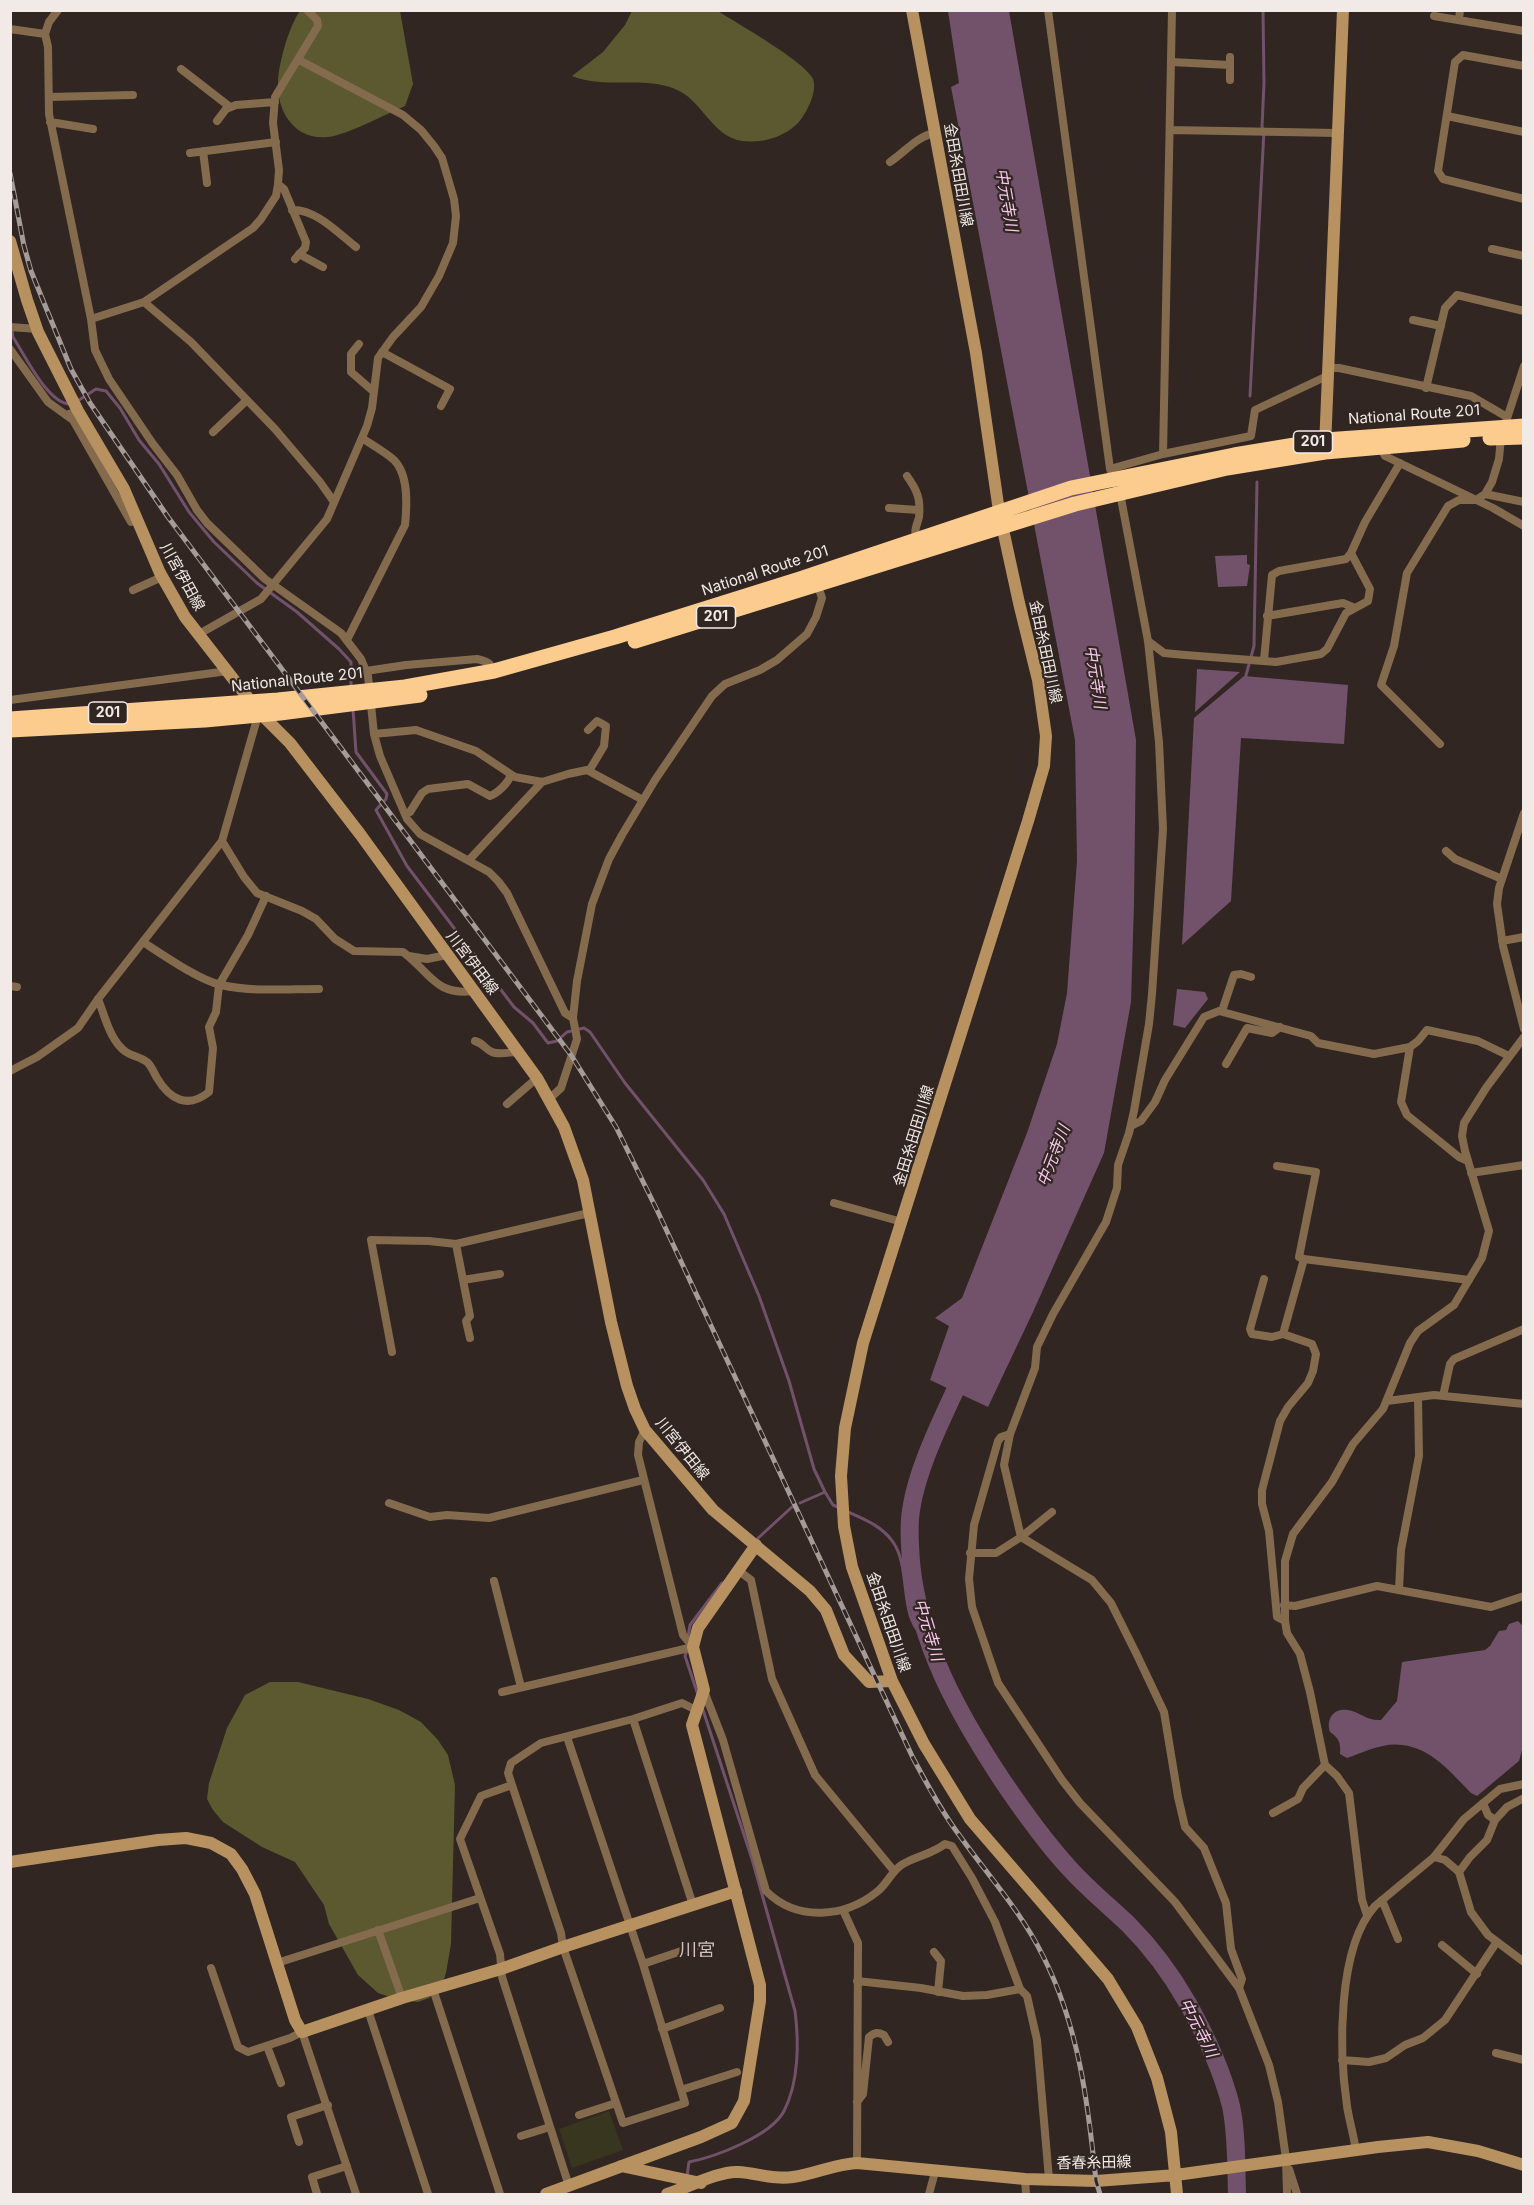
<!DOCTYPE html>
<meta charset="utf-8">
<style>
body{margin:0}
#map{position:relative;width:1534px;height:2205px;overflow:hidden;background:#312622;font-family:Inter,sans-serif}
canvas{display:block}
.frame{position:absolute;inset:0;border:12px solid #f2eae7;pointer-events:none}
</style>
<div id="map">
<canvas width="1534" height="2205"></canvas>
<div class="frame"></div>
</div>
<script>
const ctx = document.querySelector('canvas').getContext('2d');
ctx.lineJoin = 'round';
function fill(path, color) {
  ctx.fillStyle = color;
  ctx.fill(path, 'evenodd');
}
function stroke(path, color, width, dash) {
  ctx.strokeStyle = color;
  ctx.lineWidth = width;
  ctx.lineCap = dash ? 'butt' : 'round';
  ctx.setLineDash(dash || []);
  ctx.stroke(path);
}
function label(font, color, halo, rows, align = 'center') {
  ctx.font = font + ' Inter,"Noto Sans JP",sans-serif';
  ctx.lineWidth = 4.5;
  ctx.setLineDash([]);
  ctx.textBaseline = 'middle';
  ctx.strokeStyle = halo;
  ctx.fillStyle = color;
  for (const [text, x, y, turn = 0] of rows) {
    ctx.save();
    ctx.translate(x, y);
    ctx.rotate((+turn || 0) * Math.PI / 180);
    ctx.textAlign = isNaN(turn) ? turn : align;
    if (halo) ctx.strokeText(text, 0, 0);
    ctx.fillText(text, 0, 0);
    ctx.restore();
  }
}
fill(new Path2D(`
 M609,2111L623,2150L572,2168L559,2129Z`), '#38361e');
fill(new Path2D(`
 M716,10C735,22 806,62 813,79C818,91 806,115 797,124C782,138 763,143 742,141C711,136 702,99 675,89C644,76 604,89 572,76L603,52L625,25L632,11Z
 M300,11H400L413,84L405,106C386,114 347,135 328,137C295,141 276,111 278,81C279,62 289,26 300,11Z
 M270,1682H298L368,1699L399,1710L421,1722L438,1740L448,1755L455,1785L451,1944L446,1973L441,1988L429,1998L418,2002L399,2000L378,1993L358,1975L329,1924L324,1905L295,1862L262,1847L223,1822L213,1810L207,1799L209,1783L227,1728L245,1695Z`), '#5c5830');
fill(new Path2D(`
 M948,11H1009L1136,740L1134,904L1131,1002L1104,1153L1033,1312L988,1407L930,1380L949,1326L935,1318L962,1298L1027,1133L1057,1044L1067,993L1077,861L1075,740L951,87L959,83Z
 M1247,555V564L1250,565L1247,586L1218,587L1215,556Z
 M1197,669L1240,672L1195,712Z
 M1244,676L1348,685L1344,744L1241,738L1231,901L1182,945L1194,718Z
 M1177,989L1205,992L1208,999L1185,1028L1173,1025Z
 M1518,1621L1524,1627L1523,1747L1519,1761L1477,1796L1471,1793C1452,1774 1432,1748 1402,1745C1384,1742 1364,1752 1347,1758L1340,1754C1341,1743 1339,1738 1330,1732C1326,1719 1333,1708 1348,1710C1360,1712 1367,1721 1381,1720L1397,1701L1402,1662L1485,1650L1490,1646L1499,1631L1506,1630L1509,1624Z`), '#72516b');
stroke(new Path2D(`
 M12,330L13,337C24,354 48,404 70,404
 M1250,396L1264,130L1262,127L1264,83L1263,10
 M76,402L96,389L106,391L120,408L139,440L159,464L189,512L214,542L257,583L297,612L339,649L351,662V688
 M1245,679L1254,646L1257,482
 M353,709L356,752L387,794L386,799L376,810L407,866L514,1007L533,1023L548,1043L557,1041L567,1032L584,1028L590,1032L625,1083L703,1180L724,1214L759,1296L789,1381L814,1469L825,1492L833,1505L840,1508
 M800,1503L825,1492
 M846,1511C864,1519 882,1526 893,1542C913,1571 896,1621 929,1641
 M756,1540L792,1507
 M688,1637L690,1625L722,1583
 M687,1650L685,1656L698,1695
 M687,2177L689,2162C715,2157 771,2136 784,2111C799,2082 799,2042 795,2011L752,1859L703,1710`), '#72516b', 3);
stroke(new Path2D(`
 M964,1371C945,1414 918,1464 911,1510C908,1528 910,1544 911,1562C919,1644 958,1713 1002,1780C1023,1811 1045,1842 1070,1869C1088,1889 1109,1906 1128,1924C1151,1947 1171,1974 1187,2002C1205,2034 1222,2070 1231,2106C1237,2134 1236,2166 1237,2194`), '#72516b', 18);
stroke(new Path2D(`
 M58,10L49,22L45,34L48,47L49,114L91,319L95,350L109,379L153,444L177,475L197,510L207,523L265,579L341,633L361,659L368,676L374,734L380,756L407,819L420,834L489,872L498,881L507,893L565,1013L573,1018
 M1048,10L1110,469L1120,493L1148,641L1159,742L1163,829L1152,994L1149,1024L1134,1111L1129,1133L1118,1165L1117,1188L1106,1222L1053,1314L1037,1347L1035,1368L1010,1434L1004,1465L1021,1537L1092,1580L1111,1603L1137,1655L1164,1712L1178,1797L1185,1827L1204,1848L1226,1903L1231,1949L1242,1979L1239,1988
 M1434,16L1524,31
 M1459,20L1460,10
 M10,29L45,34
 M1171,62L1230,65
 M1524,66L1463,55L1455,62L1438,171L1443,179L1524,199
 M181,69L230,107
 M1230,80V57
 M49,97L133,95
 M1447,116L1524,132
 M217,121L226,109L236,105L275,102
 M50,122L93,129
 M1170,130L1337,133
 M203,151L207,183
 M190,153L276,142
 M890,162C905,152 917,136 935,133
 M278,184L284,189L306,242L305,248L295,259
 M292,210C316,209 338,233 356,247
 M1492,249L1524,256
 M299,254L323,267
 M144,302L191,342L275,429L320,482L334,502
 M91,319L144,302L253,228L261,219L276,196L278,184L279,170L273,123L275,97L318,26L317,20L307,10
 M1413,320L1441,326
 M10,327L37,329
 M359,344L351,354V372L373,391
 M10,349L48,402L66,415L72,413
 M382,352L450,389L441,406
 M1328,368H1339L1471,396L1507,417
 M1426,388L1445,308L1457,295L1524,311
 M66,415L73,420L131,522L137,520
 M213,432L247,400
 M1379,446L1385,456L1493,508L1524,526
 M1163,454L1172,10
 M1110,469L1163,454L1251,436L1255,410L1327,376
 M907,476C917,490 921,499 919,517C917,526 913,530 917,540
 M1485,494L1524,502
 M889,508L918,510
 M133,590L162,577
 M1267,616L1343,603L1355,608
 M199,634L261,599L327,519L367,426L372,408L378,358L393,337L421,307L439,276L453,243L456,216L454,199L442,158L434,146L421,130L403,115L299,60
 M347,640L405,525C407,506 409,475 394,460C384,451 372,445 362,438
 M1148,641L1164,653L1185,655L1276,662L1321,654L1327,649L1346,613L1368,601L1370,589L1351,553L1365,522L1400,463
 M1264,660L1272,575L1279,571L1346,559L1351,553
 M366,671L406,665L477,659C486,661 490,662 494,671
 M10,700L228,671
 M588,730L597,721L606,726L604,746L589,771
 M374,734L416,730L476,751L515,777L542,782L568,774L587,770L643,800
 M1440,744L1381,685L1394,646L1407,573L1448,506L1459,500H1476L1485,494L1492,482L1499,459L1501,437L1524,366
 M1524,813L1499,888L1497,904L1503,946L1524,1029
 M405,814L410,812L422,793L428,789L468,784L490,796C498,793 508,783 511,775
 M222,841L244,877L257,893L302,911L316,919L335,939L354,951L403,952C431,973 435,996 474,991
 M1446,851L1455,859L1502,879
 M469,860L542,782
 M1502,941L1524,937
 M143,942C163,955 199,980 221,985C252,992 287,989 319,989
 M409,956L427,959L447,955
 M10,986L17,987
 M98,999C105,1016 110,1041 126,1052C132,1056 141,1057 147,1062C151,1065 154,1073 157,1078C170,1100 188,1109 209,1092L213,1048L209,1027L216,1012L219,985L248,935L266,896
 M1222,1011L1234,975L1241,974L1251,977
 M475,1041C483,1043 485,1049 492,1052C499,1055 510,1052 518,1052
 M1226,1064L1247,1028L1272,1033L1280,1027
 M10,1071L37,1057L78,1028L98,999L222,841L259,712
 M548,1100L561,1088L577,1039L573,1018L577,981L592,904L609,859L622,835L655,780L712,696L725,684L760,670L777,660L807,634L816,617L822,598L818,586
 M507,1104L537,1078
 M1131,1126L1141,1121L1155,1102L1165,1080L1204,1017L1219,1011L1311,1036L1318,1043L1374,1054L1410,1047
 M1468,1161L1459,1157L1407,1115L1401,1102L1410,1047L1418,1041L1427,1030L1478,1041L1509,1056
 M1277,1166L1316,1172L1299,1257L1304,1259L1469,1280
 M1471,1173L1524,1165
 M834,1203L902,1222
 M456,1244L470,1316L466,1321L470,1338
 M1264,1279L1250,1329L1252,1334L1272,1337L1283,1334
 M463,1280L500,1274
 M392,1352L371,1240L429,1241L456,1244L589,1213
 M1443,1396L1450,1364L1454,1359L1524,1329
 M1387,1401L1434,1395L1524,1404
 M1010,1434L1001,1437L998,1441L974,1525L969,1579L972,1607L998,1683L1062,1780L1080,1803L1175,1902L1239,1988L1269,2065L1278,2102L1286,2159L1287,2194
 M389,1503L430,1517L447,1515L489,1518L643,1480
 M970,1553H996L1021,1537L1052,1512
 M739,1571L751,1580L772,1679L815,1775L894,1871
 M494,1581L521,1687
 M1399,1589L1401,1550L1419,1456L1418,1398
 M1284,1605L1295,1606L1377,1586L1491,1607L1524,1596
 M1285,1621L1277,1617L1269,1531L1262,1504V1490L1280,1421L1288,1407L1308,1383L1313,1371L1316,1354L1312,1344L1283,1334L1304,1259
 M704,1691L723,1740L766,1891C797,1922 845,1918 878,1891C888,1883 892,1870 903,1864C917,1856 932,1854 945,1844L952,1846L972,1878L995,1922L1020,1989
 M502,1692L693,1647L683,1635L638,1455L639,1442L645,1430
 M633,1719L693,1905
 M567,1737L643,1964L685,2103L623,2123L563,1947L561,1933L508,1773L511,1763L541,1743L633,1719L682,1703L696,1710
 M512,1785L481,1796L460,1839L500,1954L502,1977L569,2186
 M1483,1803L1488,1815L1495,1820
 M1273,1813L1298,1799L1303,1788L1325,1765
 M1434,1857L1445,1860L1459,1872L1471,1912L1488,1935L1524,1962
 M1459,1872L1470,1857L1487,1840L1495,1820L1507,1807L1524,1798
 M1382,1900L1398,1939
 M843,1910L858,1943L857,2163
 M1367,1915L1362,1900L1349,1793L1337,1776L1325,1765L1310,1692L1300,1654L1287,1633L1285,1621V1561L1293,1534L1332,1482L1353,1444L1383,1409L1410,1343L1418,1331L1454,1305L1482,1258L1489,1231L1465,1151L1462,1136L1464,1123L1486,1088L1524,1037
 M378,1930L402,1998
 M1442,1945L1477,1974
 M934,1952L941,1961L938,1992
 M277,1963L480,1898
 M643,1964L699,1945
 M211,1968L238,2047L248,2052L290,2038L302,2032L356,2194
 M857,1981L921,1988L963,1996L987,1995L1020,1989L1027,1996L1037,2040L1049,2179
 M433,1989L500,2194
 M368,2010L428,2194
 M662,2029L720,2008
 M267,2046L281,2083
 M1496,2053L1524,2060
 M1342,2060L1369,2062L1386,2058L1405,2045L1423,2038L1445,2020L1496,1943
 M681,2090L737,2072
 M857,2102L863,2094L869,2037C875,2032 878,2032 884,2035L888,2042
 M579,2115L616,2103
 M521,2136L550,2127
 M299,2142L291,2117L328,2105
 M1356,2151C1354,2136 1349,2120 1347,2106C1339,2052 1337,1948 1375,1906L1434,1857L1464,1819L1500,1789L1524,1784
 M1289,2169L1297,2194
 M1025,2179L1026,2194
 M317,2194L312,2177L347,2166
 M929,2194L935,2172`), '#846b4d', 8);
stroke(new Path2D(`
 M912,10L976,353L999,511L1019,603L1038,680L1046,736L1044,766L1028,821L863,1343L845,1428L841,1476L844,1526L852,1567L892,1681L924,1744L970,1819L1108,1979L1137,2027L1157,2078L1171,2132L1177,2194
 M10,241L27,300L38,332L78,411L124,489L160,573L185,617L259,712L290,743L360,834L537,1078L564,1127L583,1180L611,1322L627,1386L635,1409L645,1430L713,1510L810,1591L826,1610L844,1655L869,1682L892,1681
 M1325,447L1343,10
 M10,1862L158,1840L186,1838L211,1843L231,1854L242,1869L255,1894L295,2020L302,2032L402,1998L501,1969L563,1947L736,1891
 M621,2166L701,2183
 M546,2194L701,2137L732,2123L744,2101L760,2001V1985L692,1725L704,1690L693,1647L698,1628L756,1545
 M667,2194C687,2188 718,2171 738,2172C757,2173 774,2180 793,2177C815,2174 835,2164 857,2163L1025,2179L1096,2181L1176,2175L1378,2147L1428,2142L1478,2151L1524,2165`), '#b89160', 12);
stroke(new Path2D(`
 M1490,438L1524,437
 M635,641L1075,504L1227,468L1325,452L1463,440
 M10,719L278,700L405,687L494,671L615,637L800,579L1071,488L1234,455L1325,440L1524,426
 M10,730L205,720L280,713L420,695`), '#fccb8e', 15);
const rail = new Path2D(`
 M10,173L24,246L31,271L71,369L90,403L168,517L571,1055L616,1127L657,1210L913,1758C927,1784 940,1809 957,1832C986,1873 1021,1911 1043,1956C1079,2027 1088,2103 1096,2181L1100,2194`);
stroke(rail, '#a59c99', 5);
stroke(rail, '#312622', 3, [9]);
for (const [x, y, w] of [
 [1313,442,39],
 [716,617,39],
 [108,713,39]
]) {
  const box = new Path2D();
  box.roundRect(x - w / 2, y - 11, w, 22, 4.5);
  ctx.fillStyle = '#312622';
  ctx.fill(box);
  stroke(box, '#f2eae7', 1.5);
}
label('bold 14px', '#f2eae7', null, [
 ["201",1313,442],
 ["201",716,617],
 ["201",108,713]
]);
label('15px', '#f2eae7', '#312622', [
 ["金田糸田田川線",958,175,80],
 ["National Route 201",1414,415,-4],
 ["National Route 201",765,571,-18],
 ["川宮伊田線",182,577,61],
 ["金田糸田田川線",1045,652,78],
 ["National Route 201",297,680,-6],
 ["川宮伊田線",472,963,53],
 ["金田糸田田川線",914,1136,-73],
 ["川宮伊田線",682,1449,51],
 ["金田糸田田川線",888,1622,71],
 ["香春糸田線",1094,2163,-1]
]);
label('italic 16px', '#f8c8ed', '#312622', [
 ["中元寺川",1006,200,80],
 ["中元寺川",1095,677,81],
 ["中元寺川",1054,1156,-69],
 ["中元寺川",928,1630,73],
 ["中元寺川",1198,2028,63]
]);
label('18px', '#d3c3be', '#312622', [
 ["川宮",697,1951]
]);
</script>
